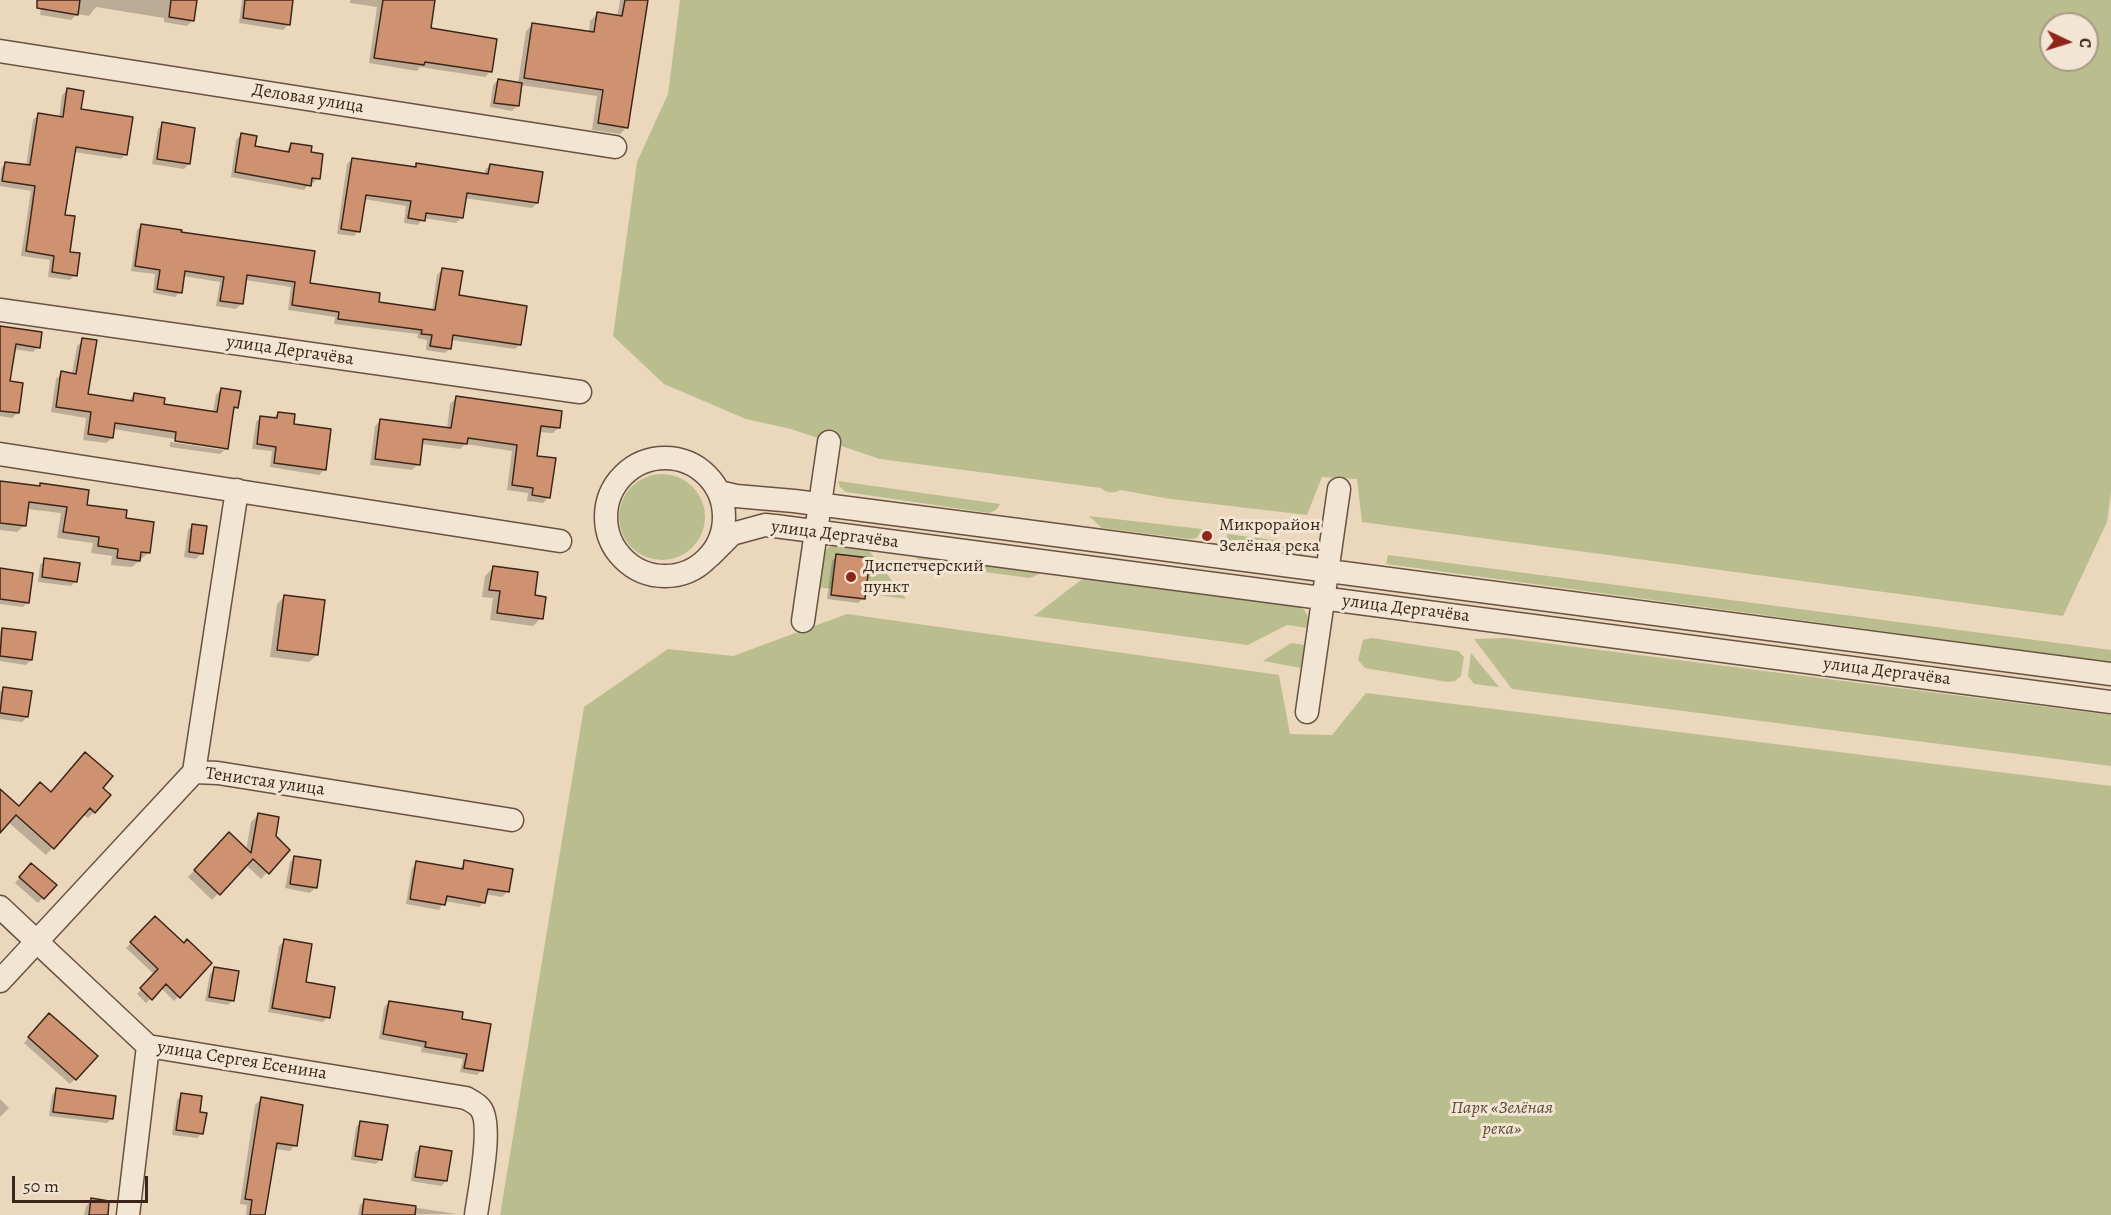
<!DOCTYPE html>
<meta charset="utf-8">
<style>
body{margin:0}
#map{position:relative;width:2111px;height:1215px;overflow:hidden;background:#ebd7bc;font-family:Alegreya,serif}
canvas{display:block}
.north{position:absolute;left:2039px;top:12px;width:60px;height:60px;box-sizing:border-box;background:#f2e5d3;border:2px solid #a99989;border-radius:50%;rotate:94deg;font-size:16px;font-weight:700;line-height:24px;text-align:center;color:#3c261a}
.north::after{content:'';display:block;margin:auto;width:21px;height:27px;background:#8f2418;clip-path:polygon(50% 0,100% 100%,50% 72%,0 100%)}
.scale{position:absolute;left:12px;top:1176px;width:136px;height:27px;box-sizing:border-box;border:3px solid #3c261a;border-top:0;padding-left:8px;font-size:18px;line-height:21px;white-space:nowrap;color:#3c261a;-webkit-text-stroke:4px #f2e5d3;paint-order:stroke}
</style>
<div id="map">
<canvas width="2111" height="1215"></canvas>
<div class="north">С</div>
<div class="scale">50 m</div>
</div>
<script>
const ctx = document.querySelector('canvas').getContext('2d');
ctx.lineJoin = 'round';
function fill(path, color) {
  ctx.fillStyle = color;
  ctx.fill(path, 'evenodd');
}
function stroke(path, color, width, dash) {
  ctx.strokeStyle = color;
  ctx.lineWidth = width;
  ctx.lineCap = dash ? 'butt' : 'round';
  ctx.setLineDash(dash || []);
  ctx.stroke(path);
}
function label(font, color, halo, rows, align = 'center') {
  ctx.font = font + ' Alegreya,serif';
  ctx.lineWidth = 6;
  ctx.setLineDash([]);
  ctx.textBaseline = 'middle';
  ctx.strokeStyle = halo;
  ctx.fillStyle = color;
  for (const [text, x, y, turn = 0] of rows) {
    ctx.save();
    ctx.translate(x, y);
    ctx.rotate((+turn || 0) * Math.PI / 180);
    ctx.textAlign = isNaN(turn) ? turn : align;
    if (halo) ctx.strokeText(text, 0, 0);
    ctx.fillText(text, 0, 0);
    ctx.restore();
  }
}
fill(new Path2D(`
 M680,0H2111V493L2107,522L2063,616L1362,522L1357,479L1322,477L1307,515L1171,499L1120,490C1114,494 1106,493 1101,488L880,459L791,429L746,419L664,384L613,336L637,162L668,94ZM2051,24H2087V60H2051Z
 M619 517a43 43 0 1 1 86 0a43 43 0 1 1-86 0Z
 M838,481L1000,504L996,510L989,513L846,492L840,487Z
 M1089,516L1202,529L1197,538L1189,539L1102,528Z
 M1227,534L1312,545L1308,552L1303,555L1230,546L1227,541Z
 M834,543L867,548L906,599L818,587L822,553Z
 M911,552L1045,571L1030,578L923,564Z
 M1388,555L2111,650V662L1386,564Z
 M1085,577L1293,603C1305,609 1310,614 1308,628L1287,625L1248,645L1034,616Z
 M847,614L1279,675L1290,734L1332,735L1366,693L2111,786V1215H500L584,707L668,649L733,656Z
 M1372,638L1458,651L1464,657L1461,676L1455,681L1448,682L1365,668L1358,660L1363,640Z
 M1505,638L2111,715V766L1512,689L1474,639Z
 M1291,643L1305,645L1301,668L1263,661Z
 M1471,653L1499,687L1474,684L1468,676Z`), '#babd8e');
fill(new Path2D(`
 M42,0H196L193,20L187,26L164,22V18L96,7L89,16L77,14L71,20L40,15Z
 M242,0H292L288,25L283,30L239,23Z
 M350,0H434L429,30L491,71L485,77L420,67L417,71L369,63L377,7L350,3Z
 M620,0H646L627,127L620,134L592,130L597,96L520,85L517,106L512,111L490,107L493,85L498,80L518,83L526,31L533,24L589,33L590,21L597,14L617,17Z
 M67,90L80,111L126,154L121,159L74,152L64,216L68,253L75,275L70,280L48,277L50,260L21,256L31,191L0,186L1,168L6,163L26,166L33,120L38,115L59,118L62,95Z
 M163,124L189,164L184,169L152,164L158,129Z
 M241,135L254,148L286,152L291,144L309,153L318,178L313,183H310L304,190L231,177L236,140Z
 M352,159L413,168L417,164L485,175V170L490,165L537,203L532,208L464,198L461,218L456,223L423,218L418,225L404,223L406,206L364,199L359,231L354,236L337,234L347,164Z
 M142,225L180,234L309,285L377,303L432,311L437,275L442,270L458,297L520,344L515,349L451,340L450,348L445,353L426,350L427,340L417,338L418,334L334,324L335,317L288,310L291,287L245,280L241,304L236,309L216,306L220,282L183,276L180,292L175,297L153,293L155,274L131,271L137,230Z
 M0,327L38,347L33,352L13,349L8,383L17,413L12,418L0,416Z
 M83,340L87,395L128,402L134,394L163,405L213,413L216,395L221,389L237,407L232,412L226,449L220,454L170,447V442L224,450V447L113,429L112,438L106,443L83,440L86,418L51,412L56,379L62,373L72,374L77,346Z
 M456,398L559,427L553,433L539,432L535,457L549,497L543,503L527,501L528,493L507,490L512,451L465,444L460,449L421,444L418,464L412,470L370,465L375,426L381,420L447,429L450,404Z
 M278,413L292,426L324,470L319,475L270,467L272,451L252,449L256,422L261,417L272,419Z
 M0,483L38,487L41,485L86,506L124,519L148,553L132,567L111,565L112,556L91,553L93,543L57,538L61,513L27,509L24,526L17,532L0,530Z
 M193,525L201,554L196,559L184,557L188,530Z
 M837,556L863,598L858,603L827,599L832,561Z
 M45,560L76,581L71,586L38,582L40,565Z
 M493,568L541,618L533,626L490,620L493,598L482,597L485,576Z
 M0,570L28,602L23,607L0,604Z
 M285,596L317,655L309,662L270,657L277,604Z
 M2,629L31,660L26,665L0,661V631Z
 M3,689L27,717L22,722L0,719V692Z
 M101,788L94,812L88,818L82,814L46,855L8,822L0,830V790L19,807L50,793Z
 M258,815L274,837L288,850L261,879L246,865L212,900L188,877L229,834L246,851L251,822Z
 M295,857L315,888L310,893L285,888L290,862Z
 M465,862L507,892L502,897L485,894L484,902L479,907L444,901L439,910L406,904L412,868L417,863L459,870Z
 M26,869L55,885L38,903L15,883Z
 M155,918L184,945L210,963L174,1001L161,988L146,1003L137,994L155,975L126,948Z
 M284,941L304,983L328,1017L323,1022L268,1012L279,946Z
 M215,969L233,1000L228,1005L205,1001L210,974Z
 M389,1002L460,1020L482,1070L477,1075L460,1072L463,1059L421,1052L422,1047L379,1039L384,1007Z
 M44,1020L75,1079L70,1084L24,1043Z
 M57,1090L112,1118L107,1123L49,1116L52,1095Z
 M182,1095L198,1114L202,1133L197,1138L172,1135L177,1100Z
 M0,1099L9,1108L0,1117Z
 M261,1099L295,1145L290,1151L275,1149L264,1215H246L247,1205L240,1204L255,1105Z
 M361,1122L381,1159L376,1164L351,1160L356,1127Z
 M420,1148L446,1181L441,1186L411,1181L415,1153Z
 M92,1200L106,1215H84L86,1206Z
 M365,1200L457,1214L358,1215L360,1205Z`), '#0003');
const building = new Path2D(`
 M37,0H80L78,15L37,8Z
 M171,0H197L194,21L169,17Z
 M245,0H293L290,25L243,18Z
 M383,0H435L431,28L497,39L492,72L425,62L424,65L374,58Z
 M625,0H648L628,128L598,123L603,90L524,78L532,23L594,32L597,12L622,16Z
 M498,79L522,83L519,106L494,103Z
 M67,88L84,91L81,109L133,117L127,155L76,147L65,215L75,216L70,252L80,253L77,276L52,272L54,256L26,251L35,186L2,181L5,162L30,165L38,113L63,117Z
 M162,122L195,128L190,164L157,159Z
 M241,133L257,136L255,146L289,152L291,143L312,146L311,152L323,154L320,179L312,178L311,186L235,172Z
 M352,158L416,167V163L488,174L490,164L543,172L538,203L467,193L463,218L426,213L425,221L408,218L411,201L366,195L360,232L341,229Z
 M141,224L182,230L181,232L315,251L310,283L380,293L379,302L435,310L442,268L463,271L459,295L527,306L521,345L453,335L451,349L430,346L432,335L421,334L422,330L338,319L339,312L292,305L295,282L247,275L243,304L220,301L224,277L185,271L182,293L157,289L160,270L135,266Z
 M0,326L42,332L40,348L16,344L10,381L23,383L19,413L0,411Z
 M82,338L97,340L88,394L133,401L134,393L165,398L164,404L217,412L221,388L241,391L238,408L234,407L228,449L175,441L176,432L115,423L113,438L88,434L91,412L56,407L61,371L76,374Z
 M456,396L562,411L560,428L541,426L537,456L556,458L550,498L532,495L533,488L512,485L517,445L468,438L467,444L423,439L420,465L375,459L380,419L451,428Z
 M278,412L295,414L294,424L331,429L326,470L274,463L276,447L257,444L260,416L277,418Z
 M0,481L40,486V483L89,490L87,505L127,510L126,518L154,522L150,553L141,552L140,561L117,558L118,549L98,546L99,537L63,532L67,507L29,502L26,526L0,523Z
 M192,524L207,526L203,554L189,552Z
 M836,554L870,558L865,599L831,595Z
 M44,558L80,563L77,582L42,577Z
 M493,566L538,572L535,595L546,597L543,619L497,613L500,591L489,590Z
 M0,568L33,573L29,603L0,599Z
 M284,595L325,600L318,655L277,650Z
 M2,628L36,632L32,660L0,656Z
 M3,687L32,691L28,717L0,713Z
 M85,752L113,776L103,788L111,795L95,813L90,808L54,849L16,815L0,833V789L19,806L40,782L51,792Z
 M258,813L279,817L276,836L290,850L269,874L253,859L220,895L194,870L229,832L251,853Z
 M294,856L321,860L317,888L290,884Z
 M464,860L513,869L509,892L488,889L485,903L447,896L445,905L410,899L416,861L463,869Z
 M31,863L57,885L44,899L19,877Z
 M155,916L184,943L187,939L212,963L180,998L166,984L152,1000L140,988L158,969L130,942Z
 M284,939L312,944L306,982L335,987L330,1018L272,1008Z
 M214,967L239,971L234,1001L209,997Z
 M389,1001L463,1012L462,1019L491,1024L483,1071L464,1068L467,1054L425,1047L426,1042L383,1034Z
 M49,1013L98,1056L76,1080L28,1037Z
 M56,1088L116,1096L113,1119L53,1112Z
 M181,1093L202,1096L200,1112L207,1113L203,1134L176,1130Z
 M261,1097L303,1105L297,1146L277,1143L265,1215H250L252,1200L245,1199Z
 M360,1121L388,1125L382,1160L355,1156Z
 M420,1146L452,1151L447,1181L415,1177Z
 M91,1198L109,1201L108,1215H89Z
 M364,1199L416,1206L415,1215H362Z`);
fill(building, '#ce9270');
stroke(building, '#3c261a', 1.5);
const minor = new Path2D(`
 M0,51L615,147
 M0,310L580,392
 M0,454L560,541
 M606 517a59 59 0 1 1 118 0a59 59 0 1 1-118 0Z
 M719,492L736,496L794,501L1010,529L2111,674
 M710,556L732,534L765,525L775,526L2111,702
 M803,621L829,442
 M1307,712L1339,489
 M194,772L237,490
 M0,907L148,1046L466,1098C471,1101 478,1104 481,1109C493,1126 479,1192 476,1215
 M0,981L194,772L218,773L512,820
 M128,1215L148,1046`);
stroke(minor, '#685242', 25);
stroke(minor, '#f2e5d3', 22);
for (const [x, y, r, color] of [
 [1207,536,6,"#8f2418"],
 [851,577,6,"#8f2418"]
]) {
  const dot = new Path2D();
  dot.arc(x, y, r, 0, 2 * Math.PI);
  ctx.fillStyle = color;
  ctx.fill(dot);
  stroke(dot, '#f2e5d3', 2);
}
label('18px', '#3c261a', '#f2e5d3', [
 ["Деловая улица",308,99,9],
 ["улица Дергачёва",290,351,8],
 ["улица Дергачёва",835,535,7],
 ["улица Дергачёва",1406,609,7],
 ["улица Дергачёва",1887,672,7],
 ["Тенистая улица",265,782,8],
 ["улица Сергея Есенина",242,1061,9]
]);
label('18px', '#3c261a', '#f2e5d3', [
 ["Микрорайон",1219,526],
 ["Зелёная река",1219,547],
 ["Диспетчерский",863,567],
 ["пункт",863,588]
], 'left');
label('italic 18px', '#5c4c37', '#f2e5d3', [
 ["Парк «Зелёная",1502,1109],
 ["река»",1502,1130]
]);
</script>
